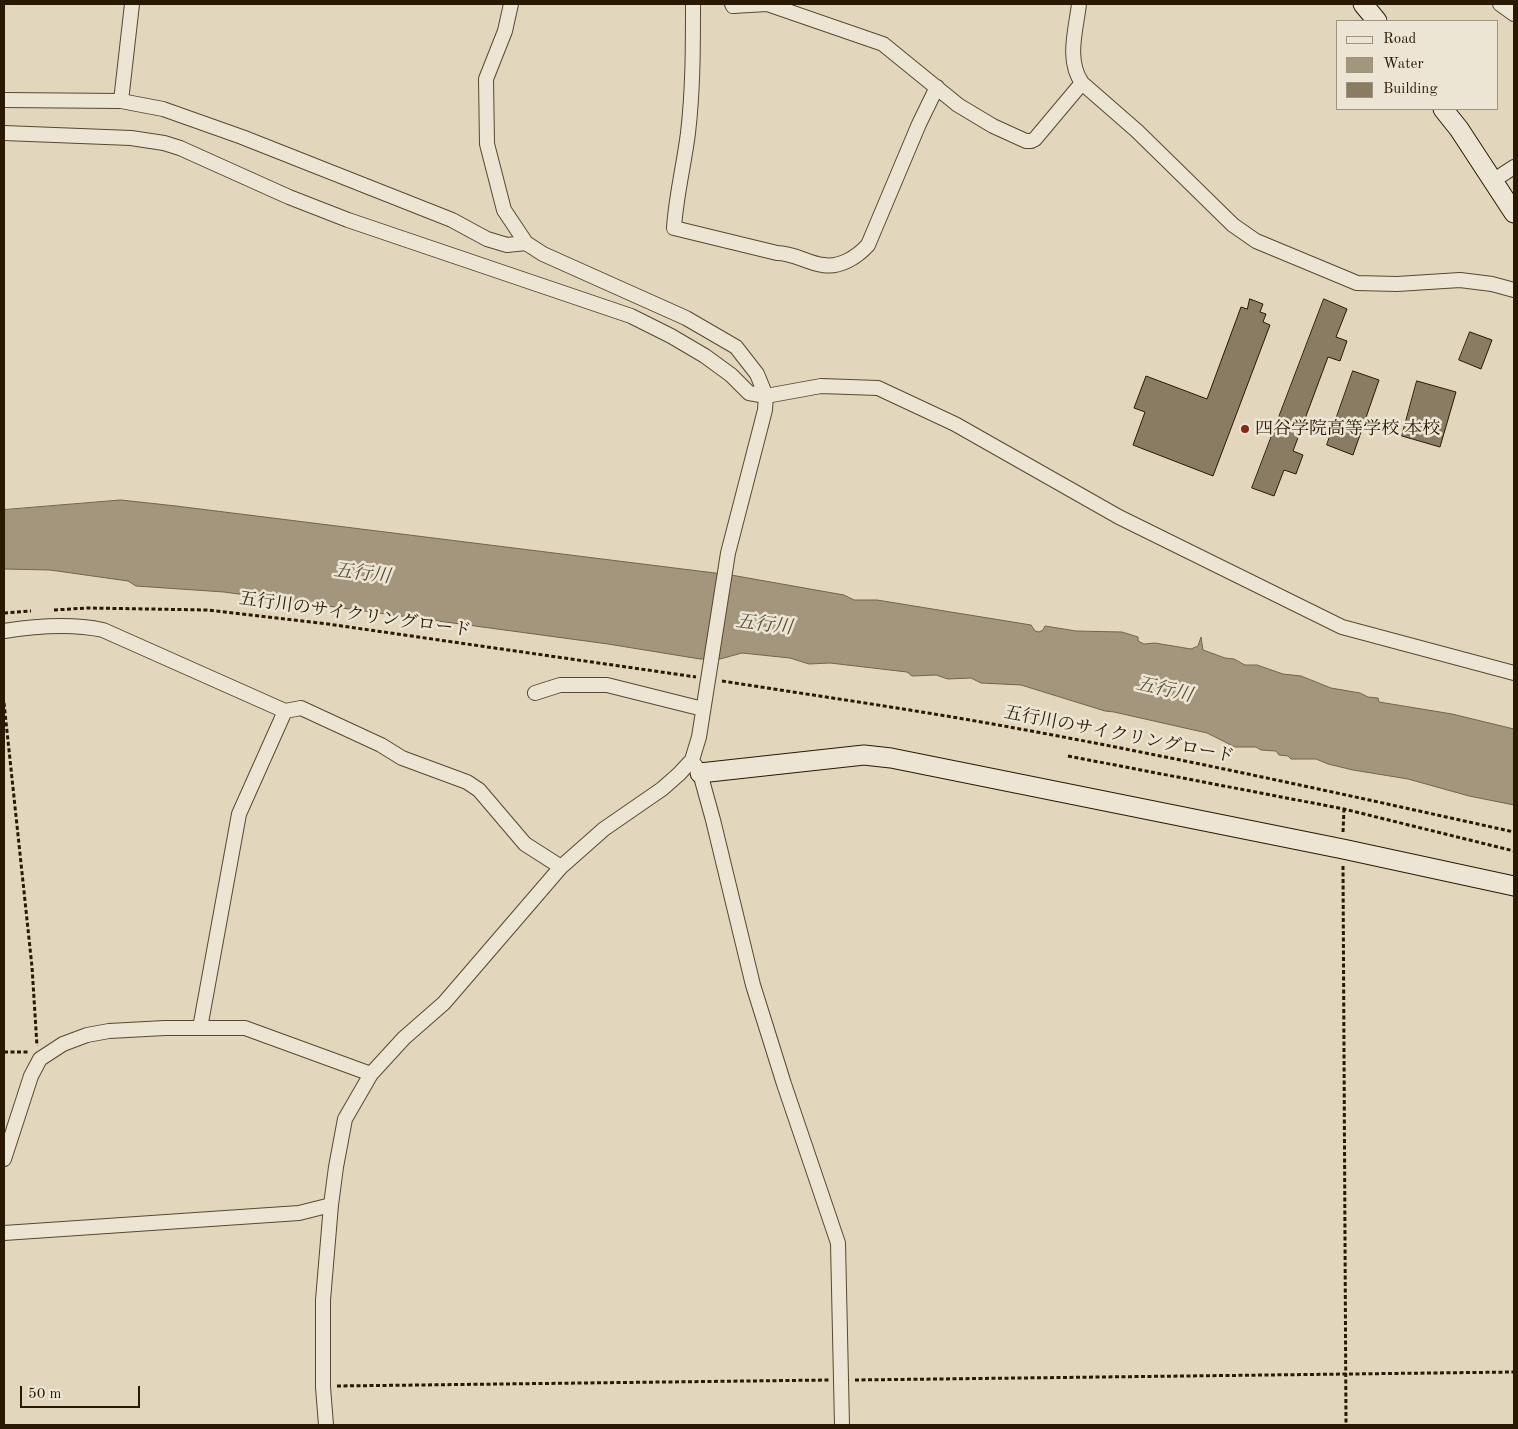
<!DOCTYPE html>
<meta charset="utf-8">
<style>
body{margin:0}
#map{position:relative;width:1518px;height:1429px;overflow:hidden;background:#e2d7bc;font-family:"Old Standard TT",serif}
canvas{display:block}
.frame{position:absolute;inset:0;border:5px solid #291903;pointer-events:none}
.legend{position:absolute;left:1336px;top:20px;width:162px;height:90px;box-sizing:border-box;background:#ece5d3;border:1px solid #9e9380;margin:0;padding:6px 9px;list-style:none;font-size:15px;color:#291903}
.legend li{display:flex;align-items:center;gap:10px;height:25px}
.legend b{width:25px;border:1px solid #9e9380}
.scale{position:absolute;left:20px;top:1386px;width:120px;height:22px;box-sizing:border-box;border:2px solid #291903;border-top:0;padding-left:6px;font-size:15px;line-height:18px;white-space:nowrap;color:#291903;-webkit-text-stroke:4px #ece5d3;paint-order:stroke}
</style>
<div id="map">
<canvas width="1518" height="1429"></canvas>
<div class="frame"></div>
<ul class="legend">
<li><b style="height:6px;background:#ece5d3"></b>Road</li>
<li><b style="height:14px;background:#a3967d"></b>Water</li>
<li><b style="height:14px;background:#897c63"></b>Building</li>
</ul>
<div class="scale">50 m</div>
</div>
<script>
const ctx = document.querySelector('canvas').getContext('2d');
ctx.lineJoin = 'round';
function fill(path, color) {
  ctx.fillStyle = color;
  ctx.fill(path, 'evenodd');
}
function stroke(path, color, width, dash) {
  ctx.strokeStyle = color;
  ctx.lineWidth = width;
  ctx.lineCap = dash ? 'butt' : 'round';
  ctx.setLineDash(dash || []);
  ctx.stroke(path);
}
function label(font, color, halo, rows, align = 'center') {
  ctx.font = font + ' "Old Standard TT","Noto Serif JP",serif';
  ctx.lineWidth = 5;
  ctx.setLineDash([]);
  ctx.textBaseline = 'middle';
  ctx.strokeStyle = halo;
  ctx.fillStyle = color;
  for (const [text, x, y, turn = 0] of rows) {
    ctx.save();
    ctx.translate(x, y);
    ctx.rotate((+turn || 0) * Math.PI / 180);
    ctx.textAlign = isNaN(turn) ? turn : align;
    if (halo) ctx.strokeText(text, 0, 0);
    ctx.fillText(text, 0, 0);
    ctx.restore();
  }
}
const water = new Path2D(`
 M121,500L176,506L731,575L844,595L854,600H877L1031,625L1035,631L1039,632L1043,630L1045,626L1076,631L1122,632L1138,637V641L1144,644L1155,643L1191,649L1198,646L1201,637L1203,650L1225,658L1234,659L1245,665H1257L1283,674L1301,676L1331,688L1360,693L1368,697L1378,698L1379,702L1452,714L1514,729V805L1469,796L1408,779L1353,770L1328,764L1316,759H1291L1288,756L1279,755L1276,751L1261,750L1256,747H1235L1207,733L1114,712L1105,711L1021,685L981,683L971,678L948,679L936,675L912,676L907,672L830,663L809,664L790,658L742,653L720,659H700L608,644L224,592L136,586L128,581L50,570L4,569V510Z`);
fill(water, '#a3967d');
stroke(water, '#72644c', 1);
const building = new Path2D(`
 M1250,299L1263,304L1260,312L1266,314L1263,322L1270,325L1213,476L1133,445L1145,412L1134,408L1146,376L1207,399L1241,307L1247,309Z
 M1324,299L1347,309L1336,337L1347,341L1340,361L1328,357L1293,451L1303,455L1296,474L1284,470L1274,496L1252,488Z
 M1470,332L1492,340L1481,369L1459,360Z
 M1353,371L1379,380L1353,455L1327,445Z
 M1417,381L1456,392L1440,447L1402,436Z`);
fill(building, '#897c63');
stroke(building, '#291903', 1);
const street = new Path2D(`
 M693,4C693,47 693,90 688,133C684,165 676,196 674,228L777,253C794,253 807,263 823,265C840,268 857,257 868,245L919,124L937,87
 M732,4L733,6L767,4L883,44L958,105L993,126L1026,141H1031L1035,139L1082,83
 M1079,4C1076,30 1066,60 1082,83L1137,131L1233,225L1256,241L1357,283L1397,284L1460,280L1492,284L1514,290
 M1500,4L1514,14
 M4,100L121,101L163,109L242,137L452,220L487,239L507,245L526,243
 M121,101L132,4
 M4,133L131,138L164,143L180,148L289,197L348,220L631,316L671,336L705,356L731,375L749,393L766,396L821,386L878,388L955,424L1119,517L1342,627L1514,673
 M1494,180L1514,167
 M4,631C36,626 70,623 103,630L285,711L301,708L381,745L402,758L467,782L479,790L525,844L561,867
 M535,693L560,685H607L703,709
 M695,765L700,773L713,820L753,985L784,1084L838,1243L842,1425
 M200,1028L239,814L285,711
 M4,1159L31,1076L40,1059L63,1044L87,1035L109,1031L165,1028H245L371,1074
 M4,1233L299,1213L331,1205
 M326,1425L323,1387V1300L331,1205L336,1167L345,1119L371,1074L404,1038L444,1003L561,867L604,829L662,789L679,774L692,760L699,737L728,553L765,410L766,396L757,374L736,347L686,318L543,254L526,243L504,210L487,144L486,79L505,31L511,4`);
const secondary = new Path2D(`
 M1363,4L1377,21
 M1443,109L1459,129L1514,213
 M700,773L864,755L891,758L1343,849L1514,886`);
stroke(street, '#574831', 16);
stroke(secondary, '#291903', 21);
stroke(new Path2D(`
 M54,610L88,608L208,610L328,624L696,677
 M4,613L31,611
 M722,681C805,694 888,706 970,720C1153,752 1334,792 1514,832
 M4,703L32,967L37,1046
 M1068,756L1344,809L1514,851
 M1343,832L1344,809
 M1343,866L1346,1425
 M4,1052H29
 M855,1380L1514,1372
 M337,1386L829,1380`), '#291903', 3, [4, 2.5]);
stroke(street, '#ece5d3', 14);
stroke(secondary, '#ece5d3', 19);
for (const [x, y, r, color] of [
 [1245,429,5,"#8f2418"]
]) {
  const dot = new Path2D();
  dot.arc(x, y, r, 0, 2 * Math.PI);
  ctx.fillStyle = color;
  ctx.fill(dot);
  stroke(dot, '#ece5d3', 2);
}
label('18px', '#291903', '#ece5d3', [
 ["四谷学院高等学校 本校",1255,429]
], 'left');
label('18px', '#291903', '#ece5d3', [
 ["五行川のサイクリングロード",355,615,8],
 ["五行川のサイクリングロード",1119,735,11]
]);
label('italic 19px', '#5a4b34', '#ece5d3', [
 ["五行川",362,574,7],
 ["五行川",764,625,7],
 ["五行川",1164,690,13]
]);
</script>
